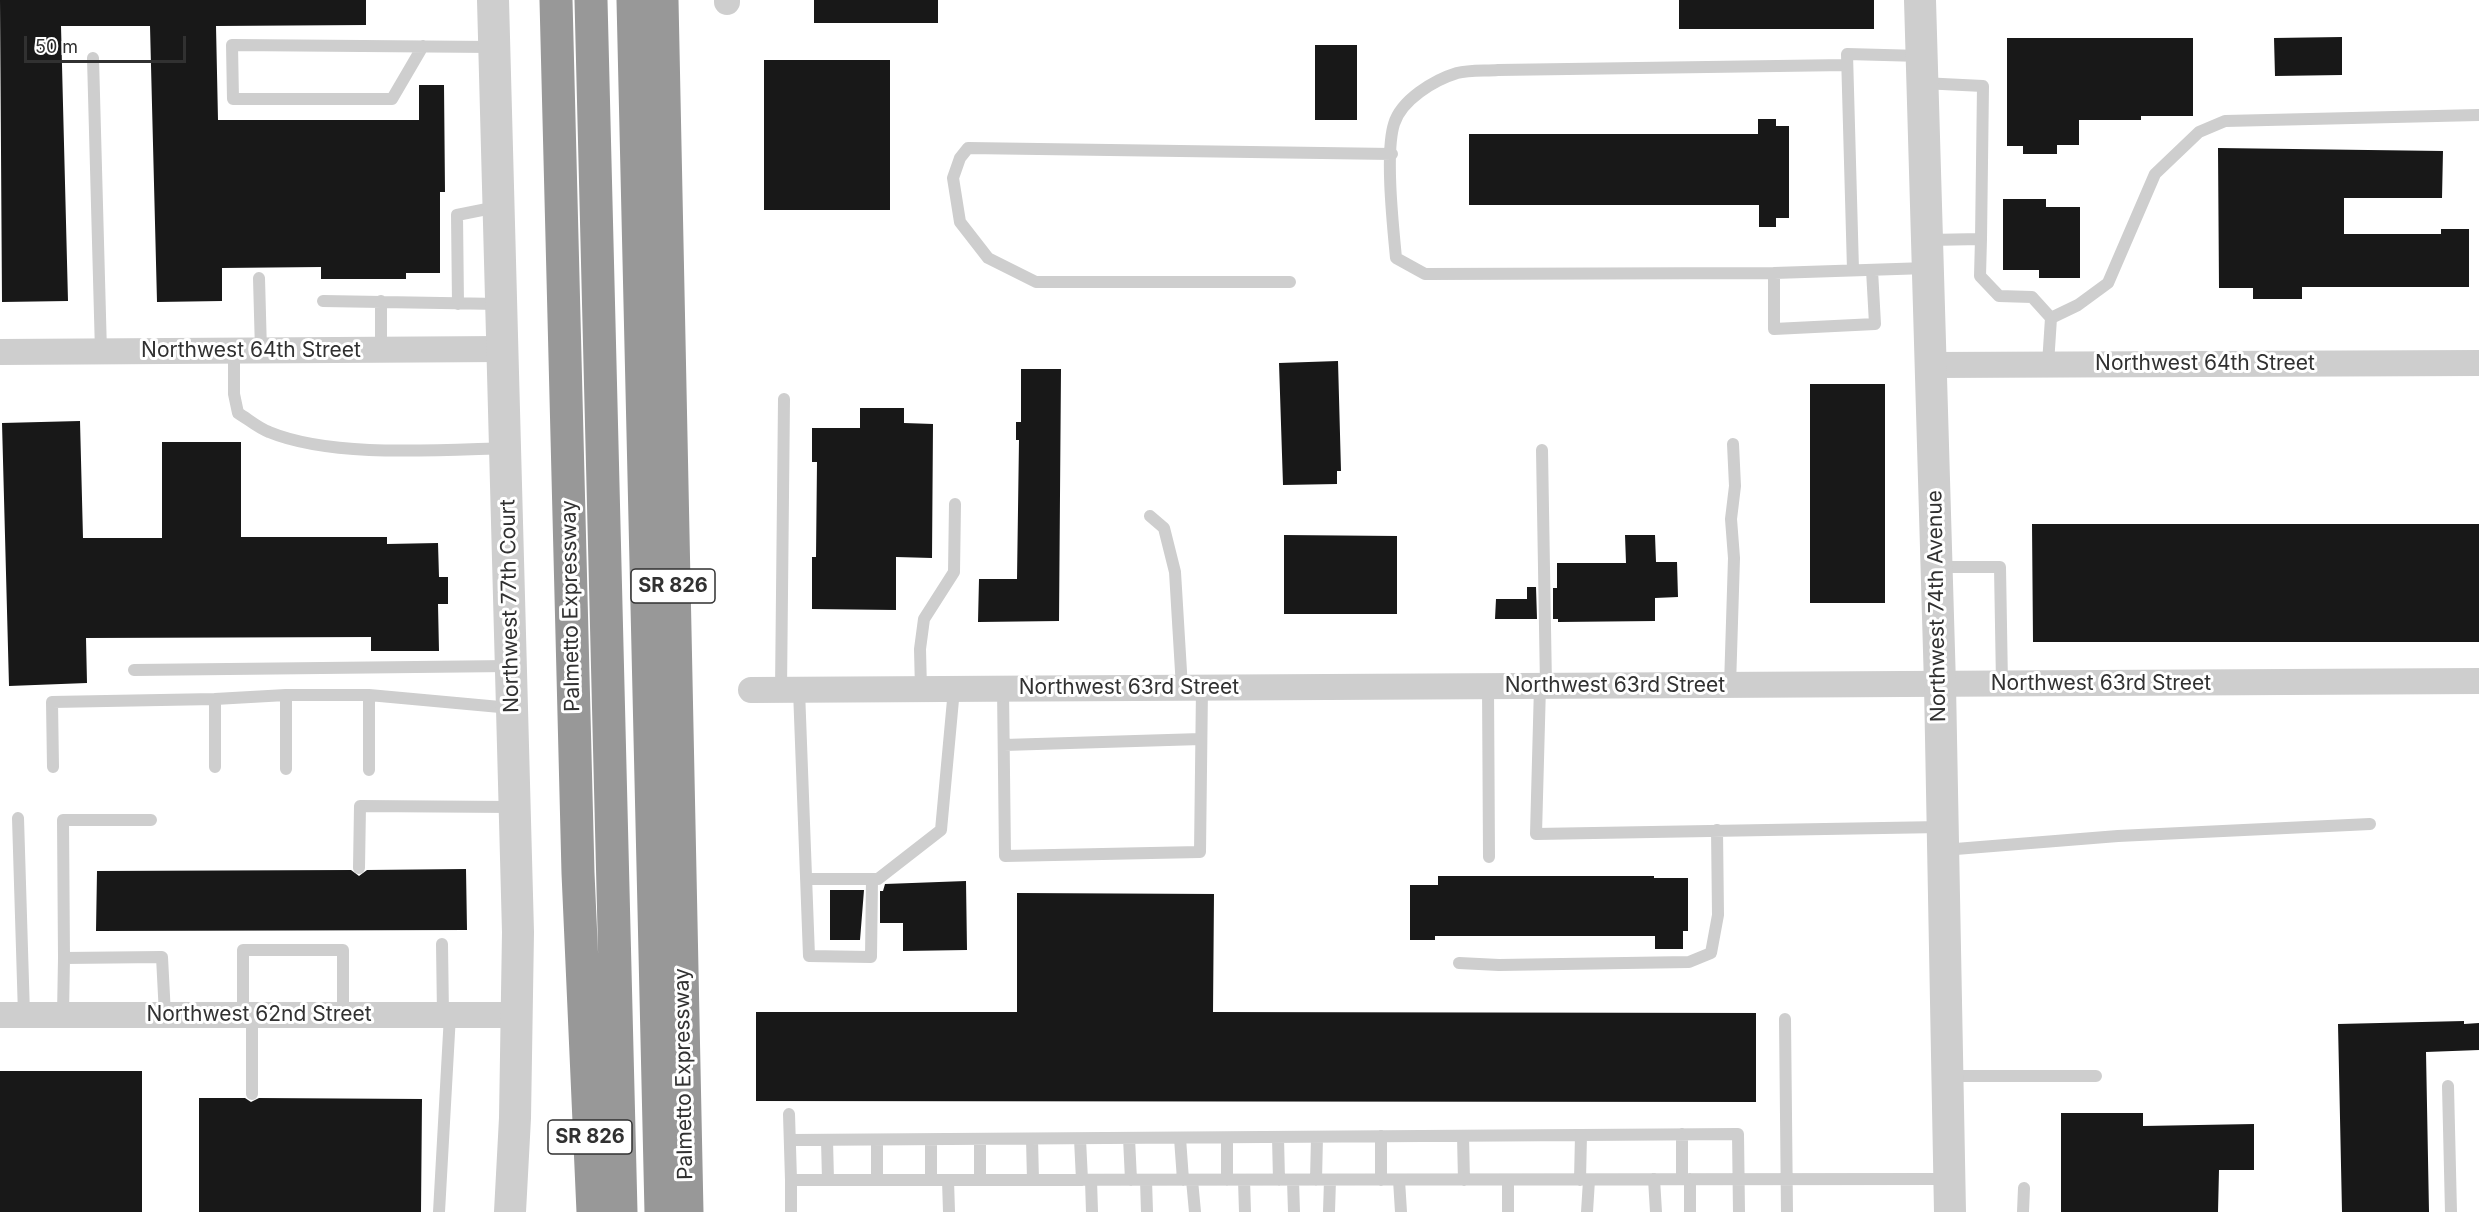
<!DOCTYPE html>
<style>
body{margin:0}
#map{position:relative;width:2479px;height:1212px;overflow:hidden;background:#fff;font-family:Inter,sans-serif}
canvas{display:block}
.scale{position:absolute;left:24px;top:36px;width:162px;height:27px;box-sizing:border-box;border:3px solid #313131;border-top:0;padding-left:8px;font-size:18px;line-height:21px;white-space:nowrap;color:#313131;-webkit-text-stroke:4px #fff;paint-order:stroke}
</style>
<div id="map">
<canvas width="2479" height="1212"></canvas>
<div class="scale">50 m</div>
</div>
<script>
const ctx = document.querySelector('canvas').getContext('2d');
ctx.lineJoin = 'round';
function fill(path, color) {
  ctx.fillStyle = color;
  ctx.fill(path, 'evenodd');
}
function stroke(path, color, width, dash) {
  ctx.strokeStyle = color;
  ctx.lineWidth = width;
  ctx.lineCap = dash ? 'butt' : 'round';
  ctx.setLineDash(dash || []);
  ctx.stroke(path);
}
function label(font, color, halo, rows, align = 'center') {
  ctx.font = font + ' Inter,sans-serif';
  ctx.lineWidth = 6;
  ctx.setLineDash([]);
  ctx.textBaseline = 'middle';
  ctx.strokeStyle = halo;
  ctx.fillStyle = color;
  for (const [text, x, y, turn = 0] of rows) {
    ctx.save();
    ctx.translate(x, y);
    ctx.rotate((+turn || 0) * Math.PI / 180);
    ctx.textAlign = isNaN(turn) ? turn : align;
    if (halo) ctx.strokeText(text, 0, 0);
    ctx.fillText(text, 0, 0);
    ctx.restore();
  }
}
fill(new Path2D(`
 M0,0H366V25L216,26L218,120H419V85H444L445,192H440V273H406V279H321V267L222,268V301L157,302L150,26H61L68,301L2,302Z
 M814,0H938V23H814Z
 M1679,0H1874V29H1679Z
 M2342,37V75L2275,76L2274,38Z
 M2007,38H2193V116H2141V120H2079V145H2057V154H2023V146H2007Z
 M1315,45H1357V120H1315Z
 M764,60H890V210H764Z
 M1758,119H1776V126H1789V218H1776V227H1759V205H1469V134H1758Z
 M2218,148L2443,151L2442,198H2344V234H2441V229H2469V287H2302V299H2253V288H2219Z
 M2003,199H2046V207H2080V278H2039V270H2003Z
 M1338,361L1341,471H1337V484L1283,485L1279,363Z
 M1021,369H1061L1059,621L978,622L979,579H1017L1019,440H1016V422H1021Z
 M1810,384H1885V603H1810Z
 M860,408H904V423L933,424L932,558L896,557V610L812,609V557H816L817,462H812V428H860Z
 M80,421L83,538H162V442H241V537H387V544L438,543L439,577H448V604H438L439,651H371V637L86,638L87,683L9,686L2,423Z
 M2032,524H2479V642H2033Z
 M1284,535L1397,536V614H1284Z
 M1625,535H1655L1656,562H1677L1678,597L1655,598V621L1558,622V619H1553V588H1557V563H1626Z
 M1527,587H1536L1537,619H1495L1496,599H1527Z
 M466,869L467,930L96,931L97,871L351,870L359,876L367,870Z
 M1438,876H1654V878H1688V931H1683V949H1655V936H1435V940H1410V885H1438Z
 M966,881L967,950L903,951V923H880V891H883L885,884Z
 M830,890H864L860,940H830Z
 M1017,893L1214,894L1213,1012L1756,1013V1102L756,1101V1012H1017Z
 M2464,1021V1024L2479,1023V1050L2426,1052L2429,1212H2342L2338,1024Z
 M0,1071H142V1212H0Z
 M199,1098H245L251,1102L259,1098L422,1099L421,1212H199Z
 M2061,1113H2143V1126L2254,1124V1170H2219L2218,1212H2061Z`), '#181818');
stroke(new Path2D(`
 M423,46L392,99H233L232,45L493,47
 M93,58L101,352
 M1922,83L1983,86L1981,239L1928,240
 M1981,239L1980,276L1999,296L2032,297L2051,318L2048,364
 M1853,270L1847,54L1921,56
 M1872,270L1875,324L1774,329V273L1927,268
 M1774,273L1425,274L1396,258C1393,226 1385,153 1394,124C1401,100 1434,80 1457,73C1469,70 1485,71 1498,70L1847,65
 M259,278L261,351
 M1290,282H1036L988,258L960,222L953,178L960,158L968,148L1392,154
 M323,301L500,304
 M381,301V350
 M458,304L457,215L497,207
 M2051,318L2078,305L2108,283L2155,174L2199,132L2225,121L2479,115
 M234,351V394L238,413C248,419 258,428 269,432C332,458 437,450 506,448
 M1542,450L1546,686
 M1150,516L1164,528L1175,572L1182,688
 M1937,567H2000L2002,684
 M134,670L510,666
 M1488,686L1489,857
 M1540,686L1536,834L1941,827
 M1730,686L1734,558L1731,519L1735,486L1733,444
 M1003,689L1005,856L1200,852L1202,688
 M781,690L784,399
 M799,690L809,956L871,957L872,879
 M921,690L920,649L924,619L954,572L955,504
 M1004,745L1201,739
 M53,767L52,702L215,699
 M215,767V699L286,695
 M286,769V695H369
 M369,770V695L511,708
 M18,818L24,1015
 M1943,850L2118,836L2370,824
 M359,868L360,806L513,807
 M806,879H878L941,830L954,689
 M442,944L443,1015
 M64,958L63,820H151
 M1459,963L1499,965L1689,962L1711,953L1718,915L1717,830
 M63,1015L64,958L162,957L165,1015
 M243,1015V950H343V1015
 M252,1015V1094
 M1785,1019L1787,1212
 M1949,1076H2096
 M2448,1086L2451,1212
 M789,1114L791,1180L1948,1179
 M1682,1134V1179
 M1381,1136V1180
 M1463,1136L1464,1180
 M1278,1137L1279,1180
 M1129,1138L1131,1180
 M1180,1138L1183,1180
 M1227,1138V1180
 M1032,1139L1033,1180
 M1080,1139L1082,1180
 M790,1140L1738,1134L1739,1212
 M827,1140L828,1180
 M877,1140V1180
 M931,1140V1180
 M1654,1179L1656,1212
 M1690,1179V1212
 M791,1180V1212
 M948,1180L949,1212
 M980,1180V1139
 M1091,1180L1092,1212
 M1146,1180L1147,1212
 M1192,1180L1195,1212
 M1244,1180L1245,1212
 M1293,1180L1294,1212
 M1316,1180L1317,1137
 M1399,1180L1401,1212
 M1580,1180L1581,1135
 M439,1212L450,1015
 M1329,1212L1330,1180
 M1508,1212V1180
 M1587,1212L1589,1180
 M2023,1212L2024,1188`), '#cecece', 12);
stroke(new Path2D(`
 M727,0V2
 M0,352L503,349
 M1931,365L2479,363
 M751,690L2479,681
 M0,1015H517`), '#cecece', 26);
stroke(new Path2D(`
 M493,0L518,932L515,1118L510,1212
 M1920,0L1940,685L1950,1212`), '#cecece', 32);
stroke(new Path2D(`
 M556,0L578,873L593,1212
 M591,0L621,1212
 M633,0L661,1212
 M662,0L687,1212`), '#989898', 33);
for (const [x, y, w] of [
 [673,586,84],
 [590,1137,84]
]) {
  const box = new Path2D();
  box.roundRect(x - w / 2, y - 17, w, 34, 4.5);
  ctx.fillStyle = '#fff';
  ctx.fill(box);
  stroke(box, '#313131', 1.5);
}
label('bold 20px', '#313131', null, [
 ["SR 826",673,586],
 ["SR 826",590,1137]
]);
label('21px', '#313131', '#fff', [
 ["Northwest 64th Street",251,351],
 ["Northwest 64th Street",2205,364],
 ["Northwest 77th Court",510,606,-91],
 ["Palmetto Expressway",571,606,-91],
 ["Northwest 74th Avenue",1937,606,-91],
 ["Northwest 63rd Street",2101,684],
 ["Northwest 63rd Street",1615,686],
 ["Northwest 63rd Street",1129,688],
 ["Northwest 62nd Street",259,1015],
 ["Palmetto Expressway",684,1074,-91]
]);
</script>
